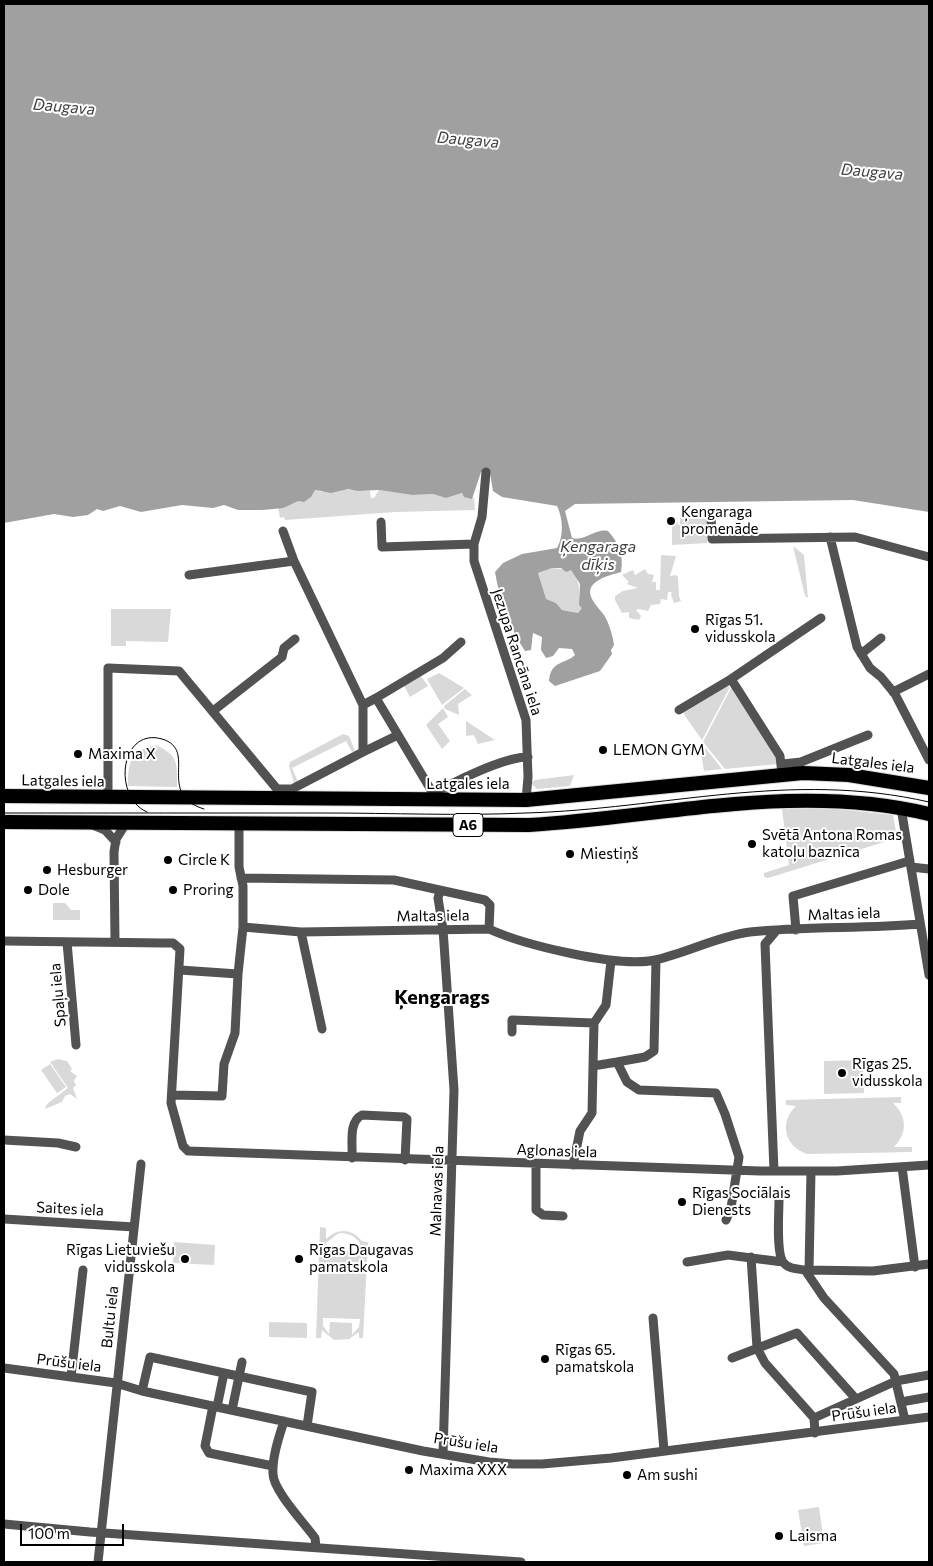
<!DOCTYPE html>
<meta charset="utf-8">
<style>
body{margin:0}
#map{position:relative;width:933px;height:1566px;overflow:hidden;background:#fff;font-family:Commissioner,sans-serif}
canvas{display:block}
.frame{position:absolute;inset:0;border:5px solid #000;pointer-events:none}
.scale{position:absolute;left:20px;top:1524px;width:104px;height:22px;box-sizing:border-box;border:2px solid #000;border-top:0;padding-left:6px;font-size:15px;line-height:18px;white-space:nowrap;color:#000;-webkit-text-stroke:4px #fff;paint-order:stroke}
</style>
<div id="map">
<canvas width="933" height="1566"></canvas>
<div class="frame"></div>
<div class="scale">100 m</div>
</div>
<script>
const ctx = document.querySelector('canvas').getContext('2d');
ctx.lineJoin = 'round';
function fill(path, color) {
  ctx.fillStyle = color;
  ctx.fill(path, 'evenodd');
}
function stroke(path, color, width, dash) {
  ctx.strokeStyle = color;
  ctx.lineWidth = width;
  ctx.lineCap = dash ? 'butt' : 'round';
  ctx.setLineDash(dash || []);
  ctx.stroke(path);
}
function label(font, color, halo, rows, align = 'center') {
  ctx.font = font + ' Commissioner,sans-serif';
  ctx.lineWidth = 4;
  ctx.setLineDash([]);
  ctx.textBaseline = 'middle';
  ctx.strokeStyle = halo;
  ctx.fillStyle = color;
  for (const [text, x, y, turn = 0] of rows) {
    ctx.save();
    ctx.translate(x, y);
    ctx.rotate((+turn || 0) * Math.PI / 180);
    ctx.textAlign = isNaN(turn) ? turn : align;
    if (halo) ctx.strokeText(text, 0, 0);
    ctx.fillText(text, 0, 0);
    ctx.restore();
  }
}
fill(new Path2D(`
 M342,489L370,491L371,498H374L379,490L412,495L433,494L446,498L462,493L472,499L474,497L475,510L395,512L285,520L284,517L280,518L278,507L296,503L315,490L321,492Z
 M673,518H677L678,525H680V518H707V543L672,545V525L666,524L672,522Z
 M793,546L804,555L808,598L805,596Z
 M661,555L676,556L670,576L676,575L678,577L679,596L681,601L674,603L671,595L672,592H668L667,600L661,599L660,604L651,605L648,611L639,609L636,610L641,616L639,620L629,618V612L622,613L615,600V596L623,591L638,588L627,584L629,582L622,575L633,570L635,575L645,569L648,574L654,575L652,582H656V590H660Z
 M552,568L571,570C584,586 576,594 582,608L578,613L562,610L556,603L545,599L538,573Z
 M111,609H171L168,642L126,641V646H111Z
 M439,673L464,688L442,705L427,679Z
 M421,676L428,686L410,697L404,686Z
 M727,686L730,687L702,740L685,716L683,711Z
 M731,688L778,758V764L725,769L703,742Z
 M465,689L472,695L458,704L459,715L445,709L444,706Z
 M443,708L448,717L438,724L450,741L442,749L426,725Z
 M466,721L495,740L478,744L474,735L466,736Z
 M343,734L349,736L355,751L352,752L346,741L292,768L298,782L294,783L289,766L290,762Z
 M156,745C179,756 177,763 177,787L128,786C128,762 130,751 156,745Z
 M704,746L722,769L704,771L701,753Z
 M574,775L570,786L537,789L531,783L535,780Z
 M782,809H837L893,815L897,838L768,878L764,877V873L789,865Z
 M53,903H65L71,910H80V920H53Z
 M58,1059L67,1061L72,1069L70,1071L77,1076L74,1081L76,1085L73,1088L77,1099L70,1094L65,1096L62,1102L45,1109L47,1104L68,1088L50,1062Z
 M863,1060L864,1093L824,1094V1061Z
 M50,1064L66,1087L57,1093L41,1070Z
 M901,1097V1103H893C907,1116 908,1133 894,1147H912V1152L807,1154C784,1146 779,1122 796,1106L786,1105V1100Z
 M320,1227L326,1228V1239C338,1228 351,1228 362,1241L368,1242L363,1338H359V1332L349,1339L334,1340L322,1330L321,1338H316ZM339,1233C352,1233 361,1239 362,1252L325,1250L326,1243ZM323,1318L360,1319L359,1327L352,1335V1323L330,1322L329,1334L323,1326Z
 M174,1242L215,1245L214,1265L173,1263Z
 M269,1322L307,1323V1338L269,1337Z
 M819,1507L824,1543L804,1546L798,1510Z`), '#d9d9d9');
fill(new Path2D(`
 M4,4H929V512L853,500L575,504L565,511L572,538C584,542 596,528 608,531C619,543 624,556 621,572C615,574 605,576 599,580C580,591 596,604 604,615C609,623 613,636 614,645L611,650L612,654L600,671L555,686L549,681C551,660 564,665 575,655L572,649L559,648L553,656L546,658L541,650L542,637L533,633L531,650L525,651C510,629 499,597 495,572L503,563L522,554L557,548C564,536 563,518 557,506L502,497L493,491L490,473L481,472L472,499L464,497L462,493L446,498L433,494L412,495L379,490L358,491L348,489L331,493L315,490L311,497L304,502L299,501L283,508L263,510H238L224,505L213,508L182,505L141,512L120,506L103,511L97,509L88,515L73,517L54,514L4,523ZM552,568H561L566,572L571,570L580,584L579,605L582,608L578,613L562,610L556,603L546,599L538,573Z`), '#a0a0a0');
const highway = new Path2D(`
 M4,796L526,800L803,773L849,775L929,788
 M4,822L529,825C663,817 796,782 929,814`);
stroke(highway, '#dbdbdb', 16);
stroke(new Path2D(`
 M486,472L482,517L474,544V561L526,720L528,777L526,800
 M711,515L712,539L855,537L929,557
 M381,522L382,547L474,544
 M830,537L857,647L870,668L881,677L895,694L929,760
 M189,575L294,561
 M861,654L881,638
 M893,692L929,674
 M376,698L443,658L461,642
 M363,705L376,698L431,790C441,790 444,788 453,783C472,774 507,757 528,757
 M679,710L731,679
 M213,711L282,657L284,648L295,639
 M363,752L398,735
 M783,764L801,762L868,735
 M782,774L780,756L731,679L821,618
 M108,797V668L179,671L277,789H292L363,752V705L294,561L283,531
 M901,808L929,975
 M93,825L105,830L116,842
 M911,867L929,869
 M241,878L394,880L485,900L490,905L489,929
 M440,891L438,898L443,929L454,1090L443,1454
 M243,927L301,932L489,929C524,945 618,968 655,960C687,953 718,936 750,932C806,926 864,929 920,924
 M796,930L793,896L909,861
 M301,932L322,1029
 M4,941L164,943H173L180,949L171,1103L183,1146L188,1151L760,1171H837L929,1165
 M67,942L76,1045
 M115,942L114,852L116,839L126,823
 M180,970L238,974L243,927V886L239,867V824
 M512,1032V1020L594,1023L606,1005L611,961
 M617,1062L645,1057L654,1051L656,960
 M593,1066L594,1023
 M172,1095L222,1096L224,1064L235,1033L238,974
 M4,1140L58,1143L76,1147
 M352,1158C353,1144 348,1122 362,1115L404,1117L407,1119L405,1160
 M536,1164V1210L543,1215L563,1216
 M573,1165L580,1131L592,1113L593,1066L617,1062L627,1082L639,1090L716,1093L725,1114L739,1157L731,1208L726,1220
 M902,1167L915,1267
 M774,1171L765,944L776,931
 M779,1200C779,1213 776,1252 783,1262C788,1269 797,1269 805,1270L824,1298L894,1374L905,1420
 M4,1219L134,1227
 M751,1257L757,1348L765,1363L814,1418L815,1433
 M687,1262L728,1255L783,1262
 M805,1270L873,1271L929,1264
 M809,1270L811,1171
 M653,1318L664,1451
 M732,1358L797,1333L856,1399
 M4,1368L116,1383L142,1391L423,1451L489,1462L513,1464H542L611,1458L929,1417
 M71,1377L83,1270
 M142,1391L150,1357L312,1392L307,1426
 M901,1402L929,1397
 M213,1406L205,1446L209,1453L273,1466
 M217,1407L224,1373
 M232,1410L242,1362
 M814,1418L896,1381L929,1375
 M284,1421C279,1437 272,1457 273,1474C273,1490 305,1524 315,1538L316,1547
 M4,1524L90,1532L521,1562
 M98,1562L141,1164`), '#525252', 9);
stroke(highway, '#000', 14);
stroke(new Path2D(`
 M147,812C112,797 120,727 162,739C199,750 155,794 204,809
 M4,813C111,813 218,813 325,813C392,813 459,816 526,813C665,809 790,770 929,802`), '#000', 1);
for (const [x, y, r, color] of [
 [671,521,5,"#000"],
 [695,629,5,"#000"],
 [603,750,5,"#000"],
 [78,754,5,"#000"],
 [752,844,5,"#000"],
 [570,854,5,"#000"],
 [168,860,5,"#000"],
 [47,870,5,"#000"],
 [28,890,5,"#000"],
 [173,890,5,"#000"],
 [842,1073,5,"#000"],
 [682,1202,5,"#000"],
 [185,1259,5,"#000"],
 [299,1259,5,"#000"],
 [545,1359,5,"#000"],
 [409,1470,5,"#000"],
 [627,1475,5,"#000"],
 [779,1536,5,"#000"]
]) {
  const dot = new Path2D();
  dot.arc(x, y, r, 0, 2 * Math.PI);
  ctx.fillStyle = color;
  ctx.fill(dot);
  stroke(dot, '#fff', 2);
}
for (const [x, y, w] of [
 [468,825,30]
]) {
  const box = new Path2D();
  box.roundRect(x - w / 2, y - 11.5, w, 23, 4);
  ctx.fillStyle = '#fff';
  ctx.fill(box);
  stroke(box, '#000', 1);
}
label('bold 14px', '#000', null, [
 ["A6",468,825]
]);
label('15px', '#000', '#fff', [
 ["Ķengaraga",681,512],
 ["promenāde",681,529],
 ["Rīgas 51.",705,620],
 ["vidusskola",705,637],
 ["LEMON GYM",613,750],
 ["Maxima X",88,754],
 ["Svētā Antona Romas",762,835],
 ["katoļu baznīca",762,852],
 ["Miestiņš",580,854],
 ["Circle K",178,860],
 ["Hesburger",57,870],
 ["Dole",38,890],
 ["Proring",183,890],
 ["Rīgas 25.",852,1064],
 ["vidusskola",852,1081],
 ["Rīgas Sociālais",692,1193],
 ["Dienests",692,1210],
 ["Rīgas Lietuviešu",175,1250,"right"],
 ["vidusskola",175,1267,"right"],
 ["Rīgas Daugavas",309,1250],
 ["pamatskola",309,1267],
 ["Rīgas 65.",555,1350],
 ["pamatskola",555,1367],
 ["Maxima XXX",419,1470],
 ["Am sushi",637,1475],
 ["Laisma",789,1536]
], 'left');
label('15px', '#000', '#fff', [
 ["Jezupa Rancāna iela",517,652,72],
 ["Latgales iela",873,763,7],
 ["Latgales iela",63,781,1],
 ["Latgales iela",468,784],
 ["Maltas iela",844,914,-2],
 ["Maltas iela",433,916,-1],
 ["Spaļu iela",58,995,-95],
 ["Aglonas iela",557,1151,2],
 ["Malnavas iela",437,1191,-88],
 ["Saites iela",70,1209,3],
 ["Bultu iela",110,1317,-84],
 ["Prūšu iela",69,1363,7],
 ["Prūšu iela",864,1412,-8],
 ["Prūšu iela",466,1443,9]
]);
label('italic 16px', '#414141', '#fff', [
 ["Daugava",64,107,5],
 ["Daugava",468,140,5],
 ["Daugava",872,172,5],
 ["Ķengaraga",598,547],
 ["dīķis",598,565]
]);
label('bold 20px', '#000', '#fff', [
 ["Ķengarags",442,997]
]);
</script>
